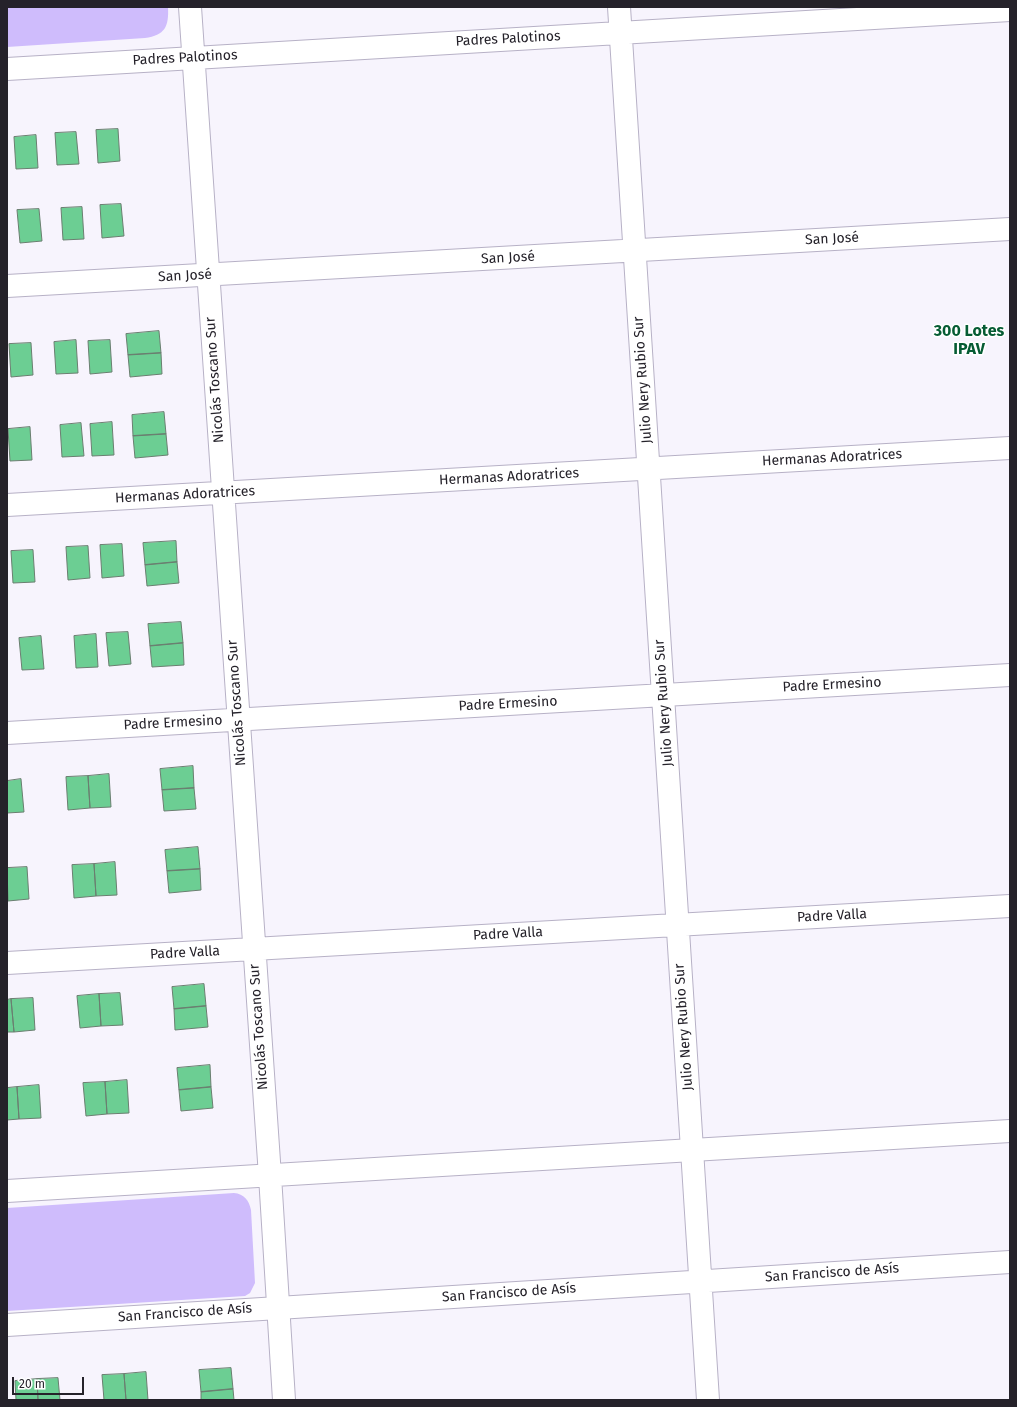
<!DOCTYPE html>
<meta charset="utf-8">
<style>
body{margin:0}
#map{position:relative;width:1017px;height:1407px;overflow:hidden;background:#f7f4fd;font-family:"Fira Sans",sans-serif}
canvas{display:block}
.frame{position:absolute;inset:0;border:8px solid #25222a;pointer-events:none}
.scale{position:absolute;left:12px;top:1377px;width:72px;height:18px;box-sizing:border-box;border:2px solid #25222a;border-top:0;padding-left:5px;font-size:12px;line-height:14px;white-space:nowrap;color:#25222a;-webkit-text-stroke:3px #fff;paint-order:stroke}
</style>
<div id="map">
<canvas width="1017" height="1407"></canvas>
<div class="frame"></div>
<div class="scale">20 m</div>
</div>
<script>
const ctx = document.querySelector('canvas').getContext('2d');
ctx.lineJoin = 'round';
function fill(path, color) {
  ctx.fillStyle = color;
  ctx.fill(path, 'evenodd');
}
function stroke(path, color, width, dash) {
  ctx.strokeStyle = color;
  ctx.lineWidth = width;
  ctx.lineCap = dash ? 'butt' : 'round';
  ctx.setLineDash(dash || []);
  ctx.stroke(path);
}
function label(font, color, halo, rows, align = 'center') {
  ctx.font = font + ' "Fira Sans",sans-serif';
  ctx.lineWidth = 3;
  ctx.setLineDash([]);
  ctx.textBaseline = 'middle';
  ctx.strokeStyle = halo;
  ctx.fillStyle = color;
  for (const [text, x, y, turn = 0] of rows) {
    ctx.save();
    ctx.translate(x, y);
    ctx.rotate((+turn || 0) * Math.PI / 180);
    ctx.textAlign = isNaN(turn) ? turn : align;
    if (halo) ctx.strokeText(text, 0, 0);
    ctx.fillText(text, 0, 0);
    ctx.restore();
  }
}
fill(new Path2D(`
 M7,7H168C169,27 165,35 145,38L7,47Z
 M234,1193C244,1194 249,1200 251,1210L255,1283L250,1293L245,1296L7,1311V1208Z`), '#cfbcfc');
const building = new Path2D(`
 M118,129L120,161L98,163L96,130Z
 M76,132L79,164L57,165L55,133Z
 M36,135L38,168L16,169L14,137Z
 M121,204L124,236L102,238L100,205Z
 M82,207L84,239L63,240L61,208Z
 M39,209L42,241L20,243L17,210Z
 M159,331L161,353L128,355L126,334Z
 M76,340L78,373L56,374L54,342Z
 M110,340L112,372L90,374L88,341Z
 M31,343L33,375L11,377L9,344Z
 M161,353L162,374L130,377L128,355Z
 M164,412L166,434L133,436L132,415Z
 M112,422L114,455L92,456L90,424Z
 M81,423L84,456L62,457L60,425Z
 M30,427L32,460L10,461L8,429Z
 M166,434L168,455L135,458L133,436Z
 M176,541L177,562L145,565L143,543Z
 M122,544L124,576L102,578L100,545Z
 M88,546L90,578L68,580L66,547Z
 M33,550L35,582L13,583L11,551Z
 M177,562L179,583L147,586L145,565Z
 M181,622L183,643L150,646L148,624Z
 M128,632L131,664L109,666L106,633Z
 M96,634L98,667L76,668L74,636Z
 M41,636L44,669L22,670L19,638Z
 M183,643L184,665L152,667L150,646Z
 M193,766L194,788L162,790L160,769Z
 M109,774L111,807L90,808L88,776Z
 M88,776L90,808L68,810L66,777Z
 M21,779L24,812L7,813V781Z
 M194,788L196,809L164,811L162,790Z
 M198,847L200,869L167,871L165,850Z
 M115,862L117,895L96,896L94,864Z
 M94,864L96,896L74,898L72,865Z
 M27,867L29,899L8,901L7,868Z
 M200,869L201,890L169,893L167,871Z
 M204,984L206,1006L174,1009L172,987Z
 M120,993L123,1025L101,1026L99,994Z
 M99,994L101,1026L80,1028L77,996Z
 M33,998L35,1030L14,1032L11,999Z
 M11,999L14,1032H7V1000Z
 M206,1006L208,1027L175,1030L174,1009Z
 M210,1065L211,1087L179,1090L177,1068Z
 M127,1080L129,1113L107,1114L105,1082Z
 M105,1082L107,1114L86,1116L83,1083Z
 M39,1085L41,1118L19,1119L17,1087Z
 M17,1087L19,1119L7,1120V1088Z
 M211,1087L213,1108L181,1111L179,1090Z
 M231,1368L233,1389L201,1392L199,1370Z
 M146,1372L148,1400H126L124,1374Z
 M124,1374L126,1400H104L102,1375Z
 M58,1378L60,1400H38L37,1379Z
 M37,1379L38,1400H16L15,1381Z
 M233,1389L234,1400H201V1392Z`);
fill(building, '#6cce93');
stroke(building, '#6a7e70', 1);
const street = new Path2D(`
 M190,7L270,1176
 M619,7L708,1400
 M7,69L1010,10
 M7,286L1010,229
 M7,505L1010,448
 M7,733L1010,675
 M7,963L1010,906
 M278,1308L1010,1262`);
const secondary = new Path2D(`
 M270,1176L284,1400
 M7,1191L1010,1131
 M7,1325L278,1308`);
stroke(street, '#b7b1c6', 24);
stroke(secondary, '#b7b1c6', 24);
stroke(street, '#fff', 22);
stroke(secondary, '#fff', 22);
label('14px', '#25222a', '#fff', [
 ["Padres Palotinos",508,39,-3],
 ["Padres Palotinos",185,58,-3],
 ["San José",832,239,-3],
 ["San José",508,258,-3],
 ["San José",185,276,-3],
 ["Nicolás Toscano Sur",215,380,-94],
 ["Julio Nery Rubio Sur",643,380,-94],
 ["Hermanas Adoratrices",832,458,-3],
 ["Hermanas Adoratrices",509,477,-3],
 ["Hermanas Adoratrices",185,495,-3],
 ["Padre Ermesino",832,685,-3],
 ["Nicolás Toscano Sur",237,703,-94],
 ["Julio Nery Rubio Sur",664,703,-94],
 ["Padre Ermesino",508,704,-3],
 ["Padre Ermesino",173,723,-3],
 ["Padre Valla",832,916,-3],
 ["Padre Valla",508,934,-3],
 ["Padre Valla",185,953,-3],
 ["Nicolás Toscano Sur",259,1027,-94],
 ["Julio Nery Rubio Sur",684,1027,-94],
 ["San Francisco de Asís",832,1273,-4],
 ["San Francisco de Asís",509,1293,-4],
 ["San Francisco de Asís",185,1313,-4]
]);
label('bold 16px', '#065c34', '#fff', [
 ["300 Lotes",969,332],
 ["IPAV",969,350]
]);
</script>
